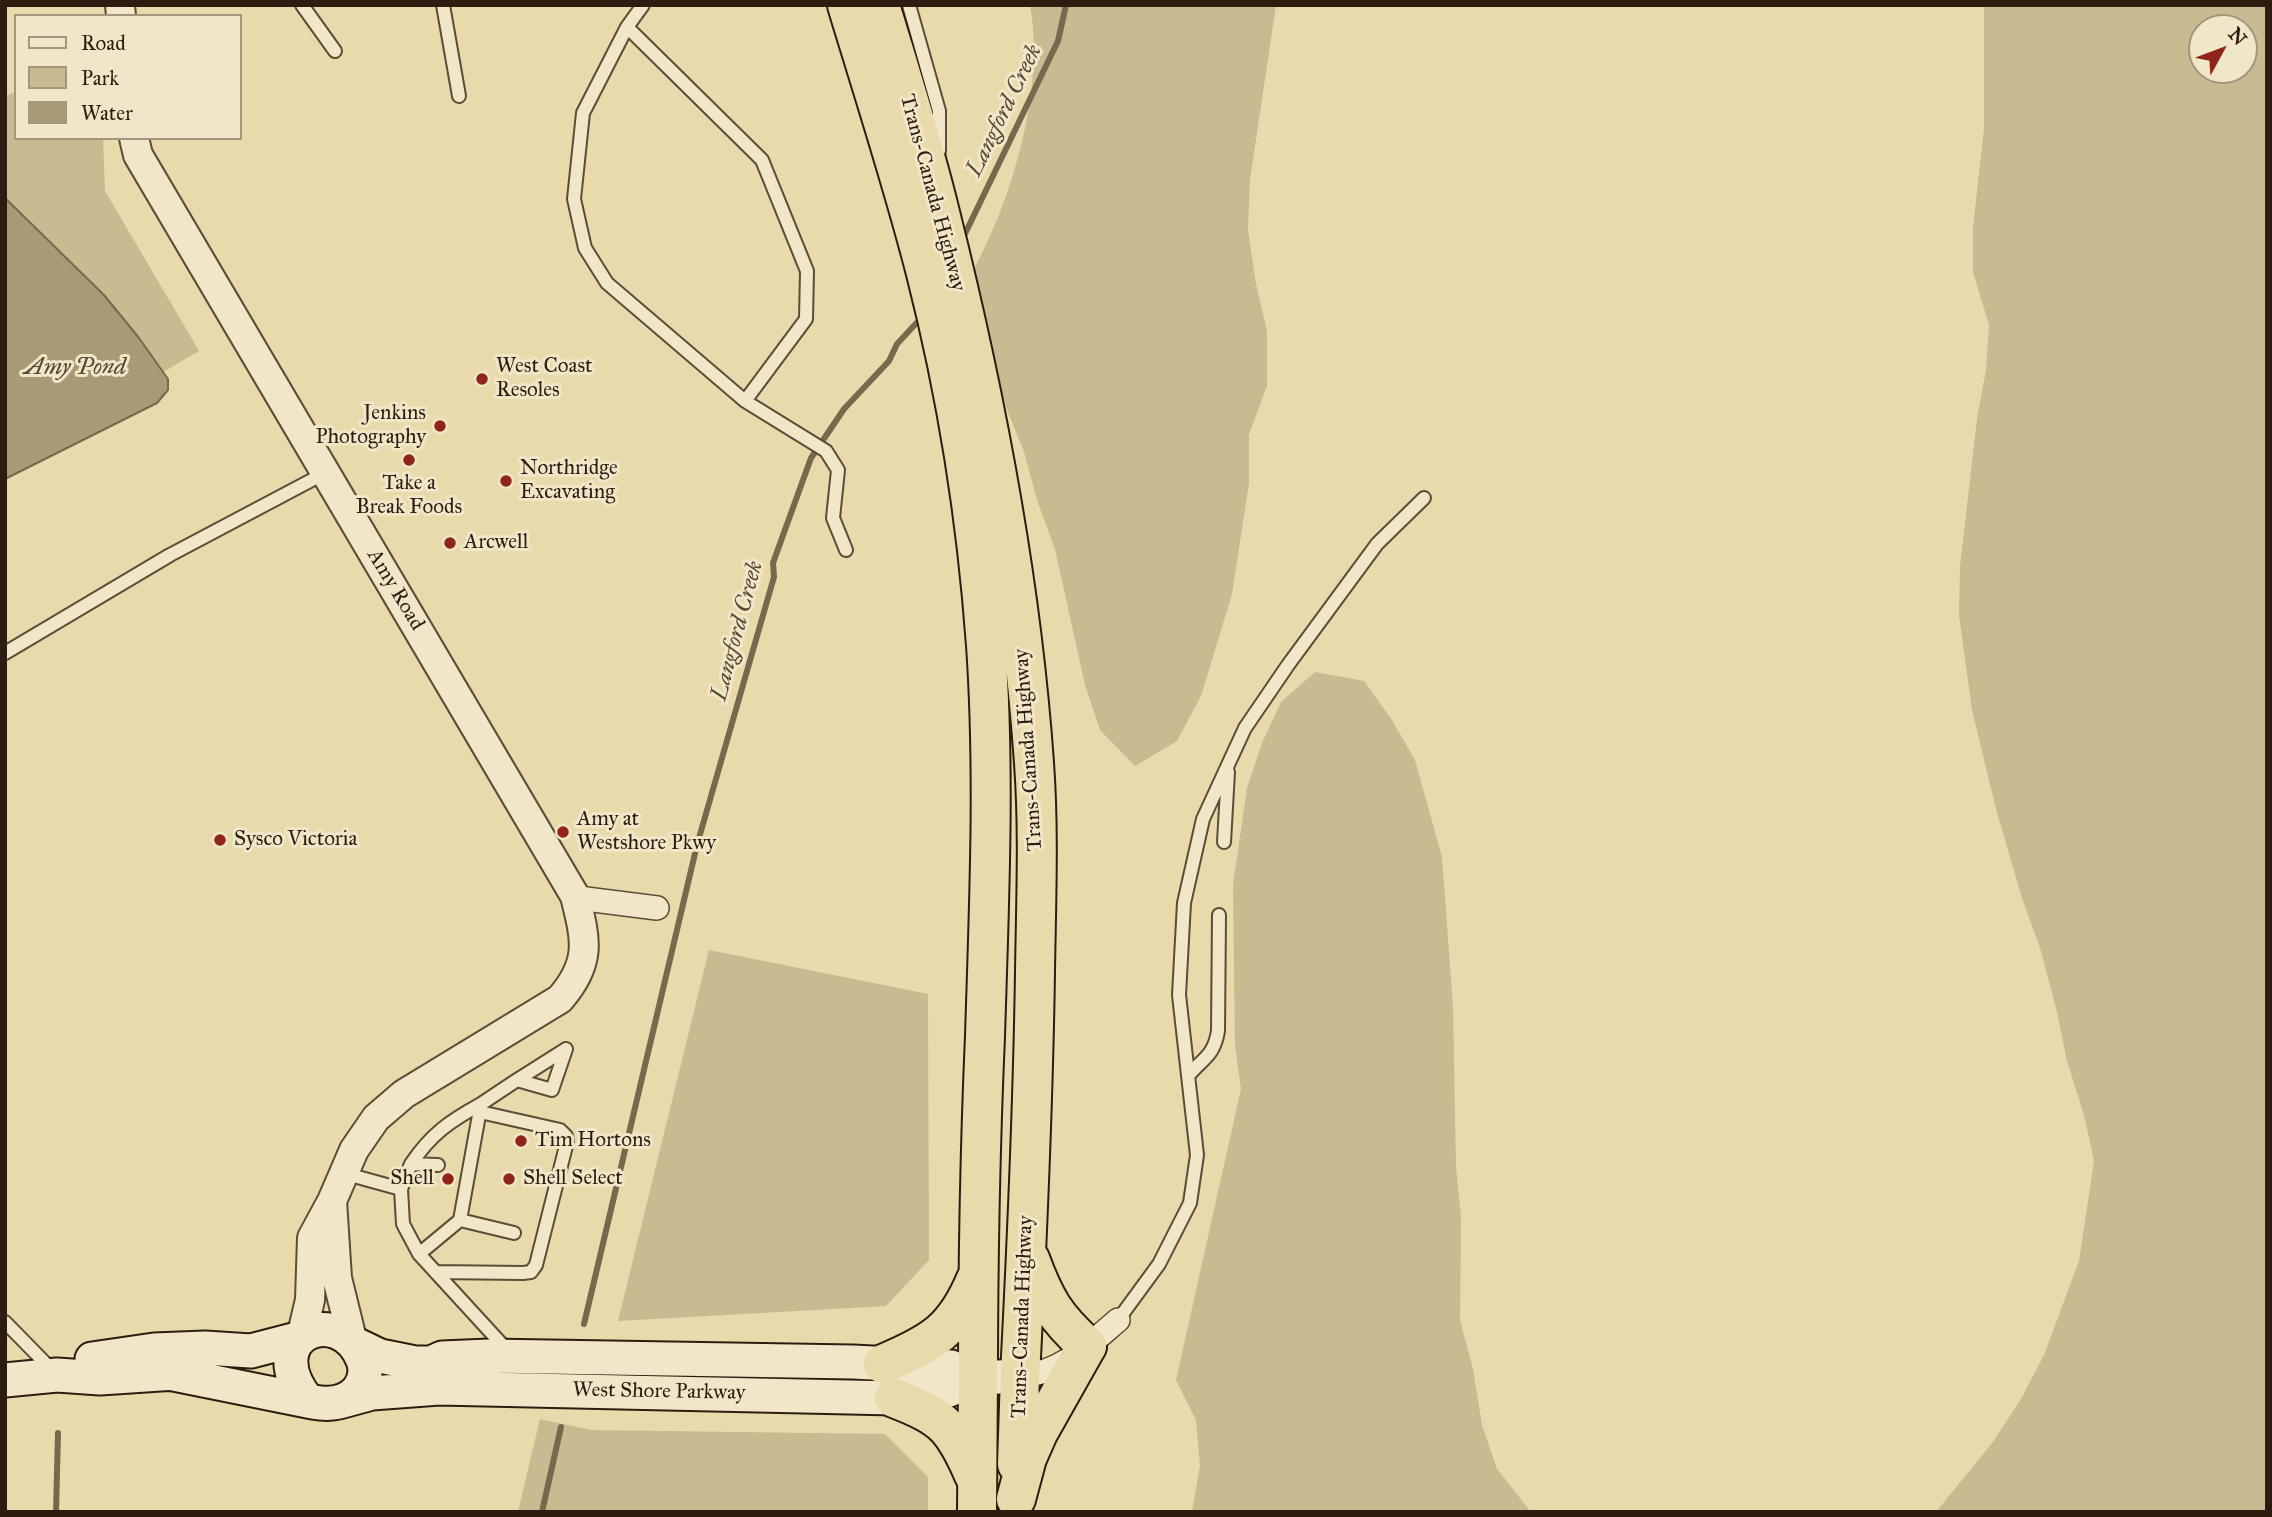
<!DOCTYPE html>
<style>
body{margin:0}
#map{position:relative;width:2272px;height:1517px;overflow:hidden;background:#e8daab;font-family:"IM FELL Great Primer",serif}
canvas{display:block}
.frame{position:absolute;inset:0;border:7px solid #2d1d11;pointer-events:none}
.legend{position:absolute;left:14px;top:14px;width:228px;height:126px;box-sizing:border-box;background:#f0e7c8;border:2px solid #a2967f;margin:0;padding:9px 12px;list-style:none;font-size:21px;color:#2d1d11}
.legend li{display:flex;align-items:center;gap:14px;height:35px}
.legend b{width:35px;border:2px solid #a2967f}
.north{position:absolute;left:2188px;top:14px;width:70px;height:70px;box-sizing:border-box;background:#f0e7c8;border:2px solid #a2967f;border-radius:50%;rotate:49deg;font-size:19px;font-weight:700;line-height:28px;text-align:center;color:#2d1d11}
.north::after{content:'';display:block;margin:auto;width:24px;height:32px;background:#8f2418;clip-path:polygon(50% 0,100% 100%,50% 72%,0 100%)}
</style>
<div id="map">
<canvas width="2272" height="1517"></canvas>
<div class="frame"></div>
<ul class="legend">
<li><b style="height:9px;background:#f0e7c8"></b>Road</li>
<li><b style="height:19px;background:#c8ba91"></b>Park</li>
<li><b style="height:19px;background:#a89a77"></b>Water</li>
</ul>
<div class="north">N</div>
</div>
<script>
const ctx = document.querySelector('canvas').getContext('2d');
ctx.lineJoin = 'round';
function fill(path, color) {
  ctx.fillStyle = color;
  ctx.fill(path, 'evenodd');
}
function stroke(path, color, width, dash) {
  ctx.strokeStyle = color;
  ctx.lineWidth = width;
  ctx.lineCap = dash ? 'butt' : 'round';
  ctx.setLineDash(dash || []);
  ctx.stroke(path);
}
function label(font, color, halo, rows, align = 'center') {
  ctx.font = font + ' "IM FELL Great Primer",serif';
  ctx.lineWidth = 6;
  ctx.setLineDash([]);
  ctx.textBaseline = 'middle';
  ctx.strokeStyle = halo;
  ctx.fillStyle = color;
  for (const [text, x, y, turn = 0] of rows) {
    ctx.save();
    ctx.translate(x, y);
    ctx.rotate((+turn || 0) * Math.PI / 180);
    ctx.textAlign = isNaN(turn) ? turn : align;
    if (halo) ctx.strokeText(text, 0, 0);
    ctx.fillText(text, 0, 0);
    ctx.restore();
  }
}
fill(new Path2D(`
 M1030,5H1276L1250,180L1248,230L1256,284L1267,331V386L1249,434V483L1232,594L1201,696L1177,741L1135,766L1100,730L1085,685L1055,549L1038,503L1024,452L1006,407L989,348L974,269C1013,197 1045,87 1030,5Z
 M1984,5H2267V1512H1936L1993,1442L2021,1399L2044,1355L2079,1261L2094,1161L2084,1115L2067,1061L2057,1012L2041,951L2022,898L1996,809L1972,710L1959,615L1960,566L1977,419L1986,370L1989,325L1973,272V227L1984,129ZM2244,28V70H2202V28Z
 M16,92V138H103L105,191L199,351L5,465V96Z
 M1315,672L1364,681L1392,720L1415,760L1442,857L1453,1007L1456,1167L1461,1217L1460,1320L1473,1369L1482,1425L1497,1469L1531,1512H1192L1200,1466L1196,1420L1176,1380L1241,1089L1235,1046L1233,885L1247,788L1262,743L1281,702Z
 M709,950L928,994L929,1260L886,1306L618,1321Z
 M540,1419L591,1430L885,1434L928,1477V1512H518Z`), '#c8ba91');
const water = new Path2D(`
 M5,198L104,295L139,338L168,379V390L157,403L5,479Z`);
fill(water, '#a89a77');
stroke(water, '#77684e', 2);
stroke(new Path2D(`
 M962,240L1058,41L1066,5
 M584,1324L697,845L774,577L773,563L811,458L844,409L889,361L897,344L922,317
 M56,1512L58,1433
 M542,1512L561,1427`), '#77684e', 6);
const service = new Path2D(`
 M302,5L335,51
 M443,5L459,96
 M643,5L627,27L583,113L574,199L585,248L607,283L745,401L826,451L838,470L833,518L846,550
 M909,5L939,111V151
 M627,27L762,160L807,271L806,319L745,401
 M5,653L170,555L325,473
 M1224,842L1228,772
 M1188,1076C1203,1058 1214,1056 1218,1031L1219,915
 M517,1080L566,1049
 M411,1164C431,1134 450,1121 481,1104
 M343,1173L401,1189L411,1164L438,1165
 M401,1189L403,1224L419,1254L507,1350
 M514,1233L460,1220L481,1104L517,1080L552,1090L566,1049
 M419,1254L460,1220
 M436,1272L523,1273L531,1272L536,1265L567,1142L566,1136L560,1130L480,1112
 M1118,1320L1159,1264L1190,1203L1197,1155L1179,995L1184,903L1203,819L1245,728L1288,665L1377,544L1424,498
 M5,1322L54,1372`);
const minor = new Path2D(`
 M575,896L586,899L657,908
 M1020,1376C1060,1374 1089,1345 1118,1320`);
const tertiary = new Path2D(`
 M120,5L121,16
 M134,138L138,155L575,896C586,940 592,962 560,999L404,1094L376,1118L354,1150L332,1201L312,1238L310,1300L301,1338
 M332,1201L337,1278L353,1343`);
const secondary = new Path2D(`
 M353,1343L380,1356L415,1363H431L442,1358L489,1356L853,1362L951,1367L978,1378
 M92,1359L154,1350L205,1348L251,1351L301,1338
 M169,1373L313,1402C329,1405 346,1404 358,1390C365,1381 367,1371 363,1360C340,1301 256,1335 307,1400
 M5,1380L57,1375L100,1378L191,1372
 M339,1402L372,1393L439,1388L894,1398L949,1390L978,1378L1020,1376`);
const trunk = new Path2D(`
 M847,5C874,94 903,183 926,273C957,394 977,521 986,645C995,775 989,906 985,1036C980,1150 978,1264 978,1378
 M880,5C901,74 923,143 940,213C985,392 1021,578 1034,763C1039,832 1036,902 1035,972C1033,1107 1027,1242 1020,1376
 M1030,1259C1045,1300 1055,1317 1087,1346
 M883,1364C933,1343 955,1330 976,1279`);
const motorway = new Path2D(`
 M894,1398C943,1417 953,1426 974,1475
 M1017,1464L1020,1376
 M1016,1499L1027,1458L1038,1433L1087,1346
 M977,1512L978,1378`);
stroke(service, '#5c4c38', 16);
stroke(minor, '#5c4c38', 26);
stroke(tertiary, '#5c4c38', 32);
stroke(secondary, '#2d1d11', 37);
stroke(trunk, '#2d1d11', 42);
stroke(motorway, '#2d1d11', 42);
stroke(service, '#f0e7c8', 12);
stroke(minor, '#f0e7c8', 23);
stroke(tertiary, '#f0e7c8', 28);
stroke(secondary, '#f0e7c8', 33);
stroke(trunk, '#e8daab', 38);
stroke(motorway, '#e8daab', 38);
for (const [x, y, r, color] of [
 [482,379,7,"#8f2418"],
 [440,426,7,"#8f2418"],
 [409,460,7,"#8f2418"],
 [506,481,7,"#8f2418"],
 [450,543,7,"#8f2418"],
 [563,832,7,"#8f2418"],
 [220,840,7,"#8f2418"],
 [521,1141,7,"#8f2418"],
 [448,1179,7,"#8f2418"],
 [509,1179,7,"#8f2418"]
]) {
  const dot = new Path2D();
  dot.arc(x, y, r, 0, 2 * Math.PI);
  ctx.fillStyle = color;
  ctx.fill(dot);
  stroke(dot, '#f0e7c8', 2.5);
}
label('21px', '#2d1d11', '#f0e7c8', [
 ["Trans-Canada Highway",932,193,75],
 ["Amy Road",395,590,59],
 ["Trans-Canada Highway",1029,750,-94],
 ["Trans-Canada Highway",1023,1317,-88],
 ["West Shore Parkway",659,1392,1]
]);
label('21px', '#2d1d11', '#f0e7c8', [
 ["West Coast",496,367],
 ["Resoles",496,391],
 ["Jenkins",426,414,"right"],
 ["Photography",426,438,"right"],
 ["Northridge",520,469],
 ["Excavating",520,493],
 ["Take a",409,484,"center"],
 ["Break Foods",409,508,"center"],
 ["Arcwell",464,543],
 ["Amy at",577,820],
 ["Westshore Pkwy",577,844],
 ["Sysco Victoria",234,840],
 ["Tim Hortons",535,1141],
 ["Shell",434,1179,"right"],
 ["Shell Select",523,1179]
], 'left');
label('italic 23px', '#584935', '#f0e7c8', [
 ["Langford Creek",1005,111,-64],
 ["Amy Pond",75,368],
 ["Langford Creek",738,631,-75]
]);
</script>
